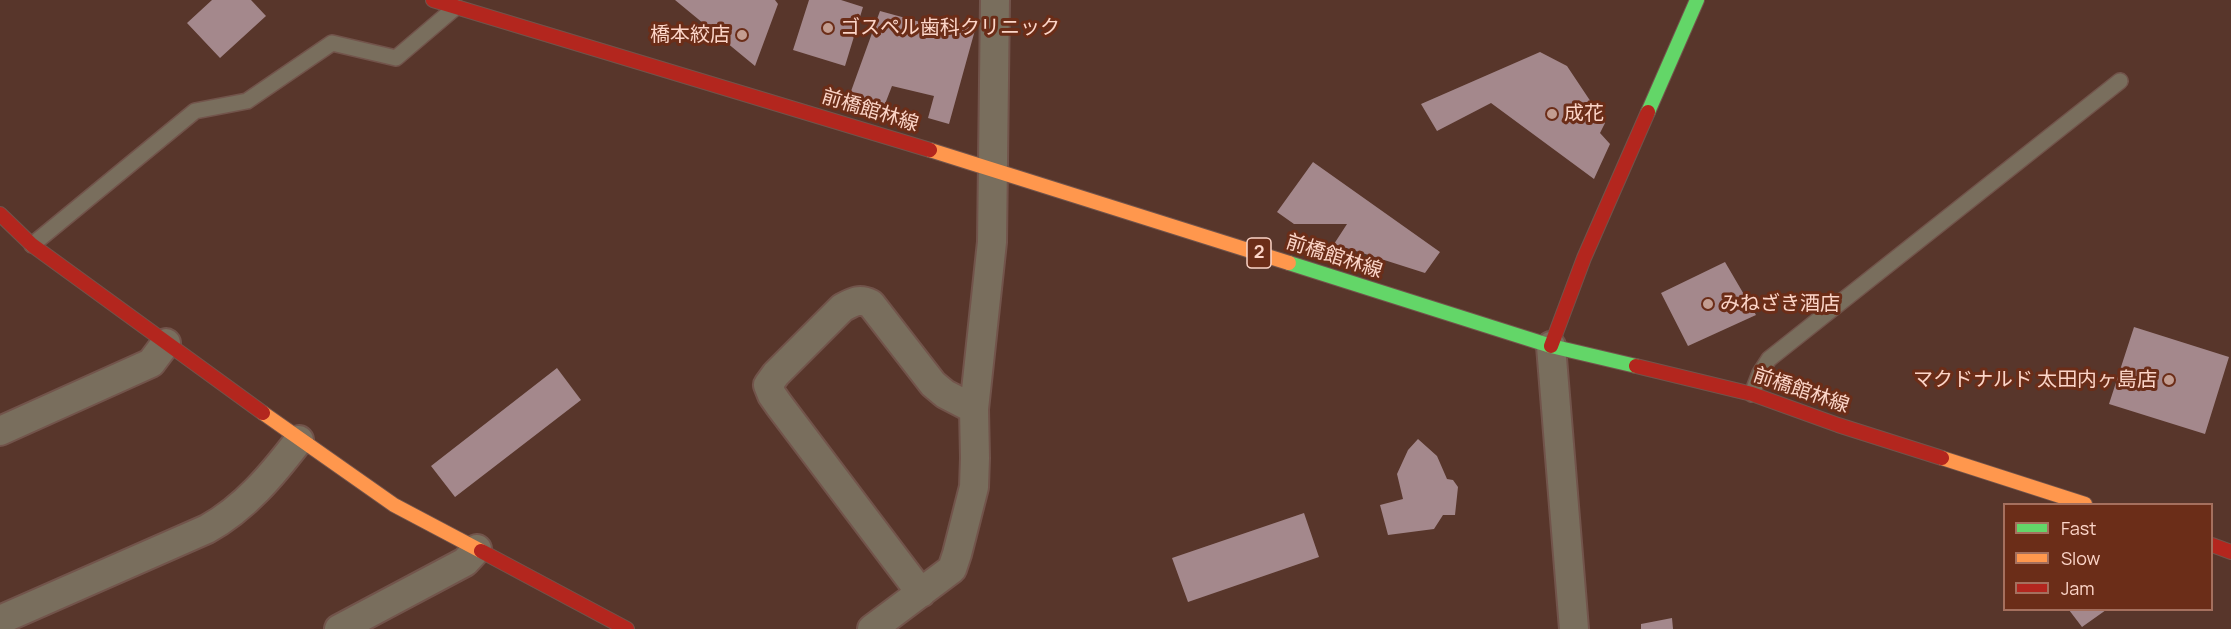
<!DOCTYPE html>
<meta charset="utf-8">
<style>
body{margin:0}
#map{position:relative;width:2231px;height:629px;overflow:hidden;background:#58362b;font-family:Manrope,sans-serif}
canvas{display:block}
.legend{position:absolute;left:2003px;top:503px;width:210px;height:108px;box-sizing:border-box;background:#6b2d18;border:2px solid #a5705e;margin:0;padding:8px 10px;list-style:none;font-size:18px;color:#fcd5c8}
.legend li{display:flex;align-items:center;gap:12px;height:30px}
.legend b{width:30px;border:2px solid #a5705e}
</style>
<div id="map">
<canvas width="2231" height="629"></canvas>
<ul class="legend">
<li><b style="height:8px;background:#63d668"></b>Fast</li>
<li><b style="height:8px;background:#ff974d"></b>Slow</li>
<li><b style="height:8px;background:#b3261e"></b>Jam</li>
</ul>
</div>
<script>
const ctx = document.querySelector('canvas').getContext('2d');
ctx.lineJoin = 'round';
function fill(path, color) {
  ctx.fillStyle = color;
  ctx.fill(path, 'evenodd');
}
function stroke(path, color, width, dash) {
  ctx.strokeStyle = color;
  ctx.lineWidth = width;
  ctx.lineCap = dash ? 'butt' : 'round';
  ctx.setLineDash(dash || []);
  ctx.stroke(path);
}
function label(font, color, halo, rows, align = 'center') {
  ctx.font = font + ' Manrope,"Noto Sans JP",sans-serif';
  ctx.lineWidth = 6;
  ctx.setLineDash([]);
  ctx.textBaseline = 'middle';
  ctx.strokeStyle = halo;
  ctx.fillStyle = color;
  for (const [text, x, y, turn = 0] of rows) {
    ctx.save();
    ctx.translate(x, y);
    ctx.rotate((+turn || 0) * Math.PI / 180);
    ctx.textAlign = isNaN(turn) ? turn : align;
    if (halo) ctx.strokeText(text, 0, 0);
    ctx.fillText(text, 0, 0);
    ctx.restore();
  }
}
fill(new Path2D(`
 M212,0H251L266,16L220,58L187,23Z
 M675,0H775L778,4L755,66Z
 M809,0H841L863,7L845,66L793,50Z
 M880,11L942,28L949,19L975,30L949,124L928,118L934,96L892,86L885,104L850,94Z
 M1540,52L1567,66L1605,123L1600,133L1610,144L1594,179L1491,103L1437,131L1421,104Z
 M1313,162L1440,252L1425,273L1334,244L1347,224H1294L1277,212Z
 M1725,262L1756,315L1688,346L1661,293Z
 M2134,327L2229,357L2205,434L2109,404Z
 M557,368L581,400L455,497L431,466Z
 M1418,439L1437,456L1447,479L1453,480L1458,487L1455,515H1443L1434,529L1388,535L1380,505L1403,499L1397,474L1408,450Z
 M1304,513L1319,557L1188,602L1172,558Z
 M2069,610H2106L2082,627Z
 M1672,618L1673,629H1641V624Z`), '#a4888c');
const lane = new Path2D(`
 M32,245L195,111L247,101L332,43L396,58L456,7
 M1752,394L1760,373L1769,359L2120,81`);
const street = new Path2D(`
 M1551,346L1574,629
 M0,431L151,363L166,343
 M921,593L779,405L772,395L768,385L776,374L842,308C853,302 859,298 871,304L933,384L945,394L974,409
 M0,620L207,529C245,508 273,474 299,440
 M339,629L465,562L477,549
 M872,629L952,569L957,554L974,487L975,458L974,409L992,242L995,0`);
const fast = new Path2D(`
 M1648,112L1697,0
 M1289,263L1551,346L1636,366`);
const slow = new Path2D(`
 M930,150L1289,263
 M263,413L394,505L481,551
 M1942,458L2085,504`);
const jam = new Path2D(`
 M433,0L930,150
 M0,214L32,245L263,413
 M1551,346L1584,258L1648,112
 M1636,366L1752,394L1838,425L1942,458
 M2212,545L2231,552
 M481,551L627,629`);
stroke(lane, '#72544b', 18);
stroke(street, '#72544b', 32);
stroke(fast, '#72544b', 16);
stroke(slow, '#72544b', 16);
stroke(jam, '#72544b', 16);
stroke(lane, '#796e5d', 15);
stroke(street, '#796e5d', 28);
stroke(fast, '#63d668', 14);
stroke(slow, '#ff974d', 14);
stroke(jam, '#b3261e', 14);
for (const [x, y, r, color] of [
 [828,28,6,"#c39d91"],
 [742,35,6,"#c39d91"],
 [1552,114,6,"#c39d91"],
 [1708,304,6,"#c39d91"],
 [2169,380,6,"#c39d91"]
]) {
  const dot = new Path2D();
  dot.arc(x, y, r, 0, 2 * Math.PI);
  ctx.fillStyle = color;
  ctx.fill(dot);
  stroke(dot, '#6b2d18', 2);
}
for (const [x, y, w] of [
 [1259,253,24]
]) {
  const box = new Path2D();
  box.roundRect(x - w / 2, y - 15, w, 30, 4.5);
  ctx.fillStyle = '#6b2d18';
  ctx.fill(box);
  stroke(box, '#fcd5c8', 1.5);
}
label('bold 18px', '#fcd5c8', null, [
 ["2",1259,253]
]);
label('20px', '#fcd5c8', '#6b2d18', [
 ["ゴスペル歯科クリニック",840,28],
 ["橋本絞店",730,35,"right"],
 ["成花",1564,114],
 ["みねざき酒店",1720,304],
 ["マクドナルド 太田内ヶ島店",2157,380,"right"]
], 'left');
label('20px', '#fcd5c8', '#6b2d18', [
 ["前橋館林線",870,111,17],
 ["前橋館林線",1334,257,18],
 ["前橋館林線",1801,391,19]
]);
</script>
